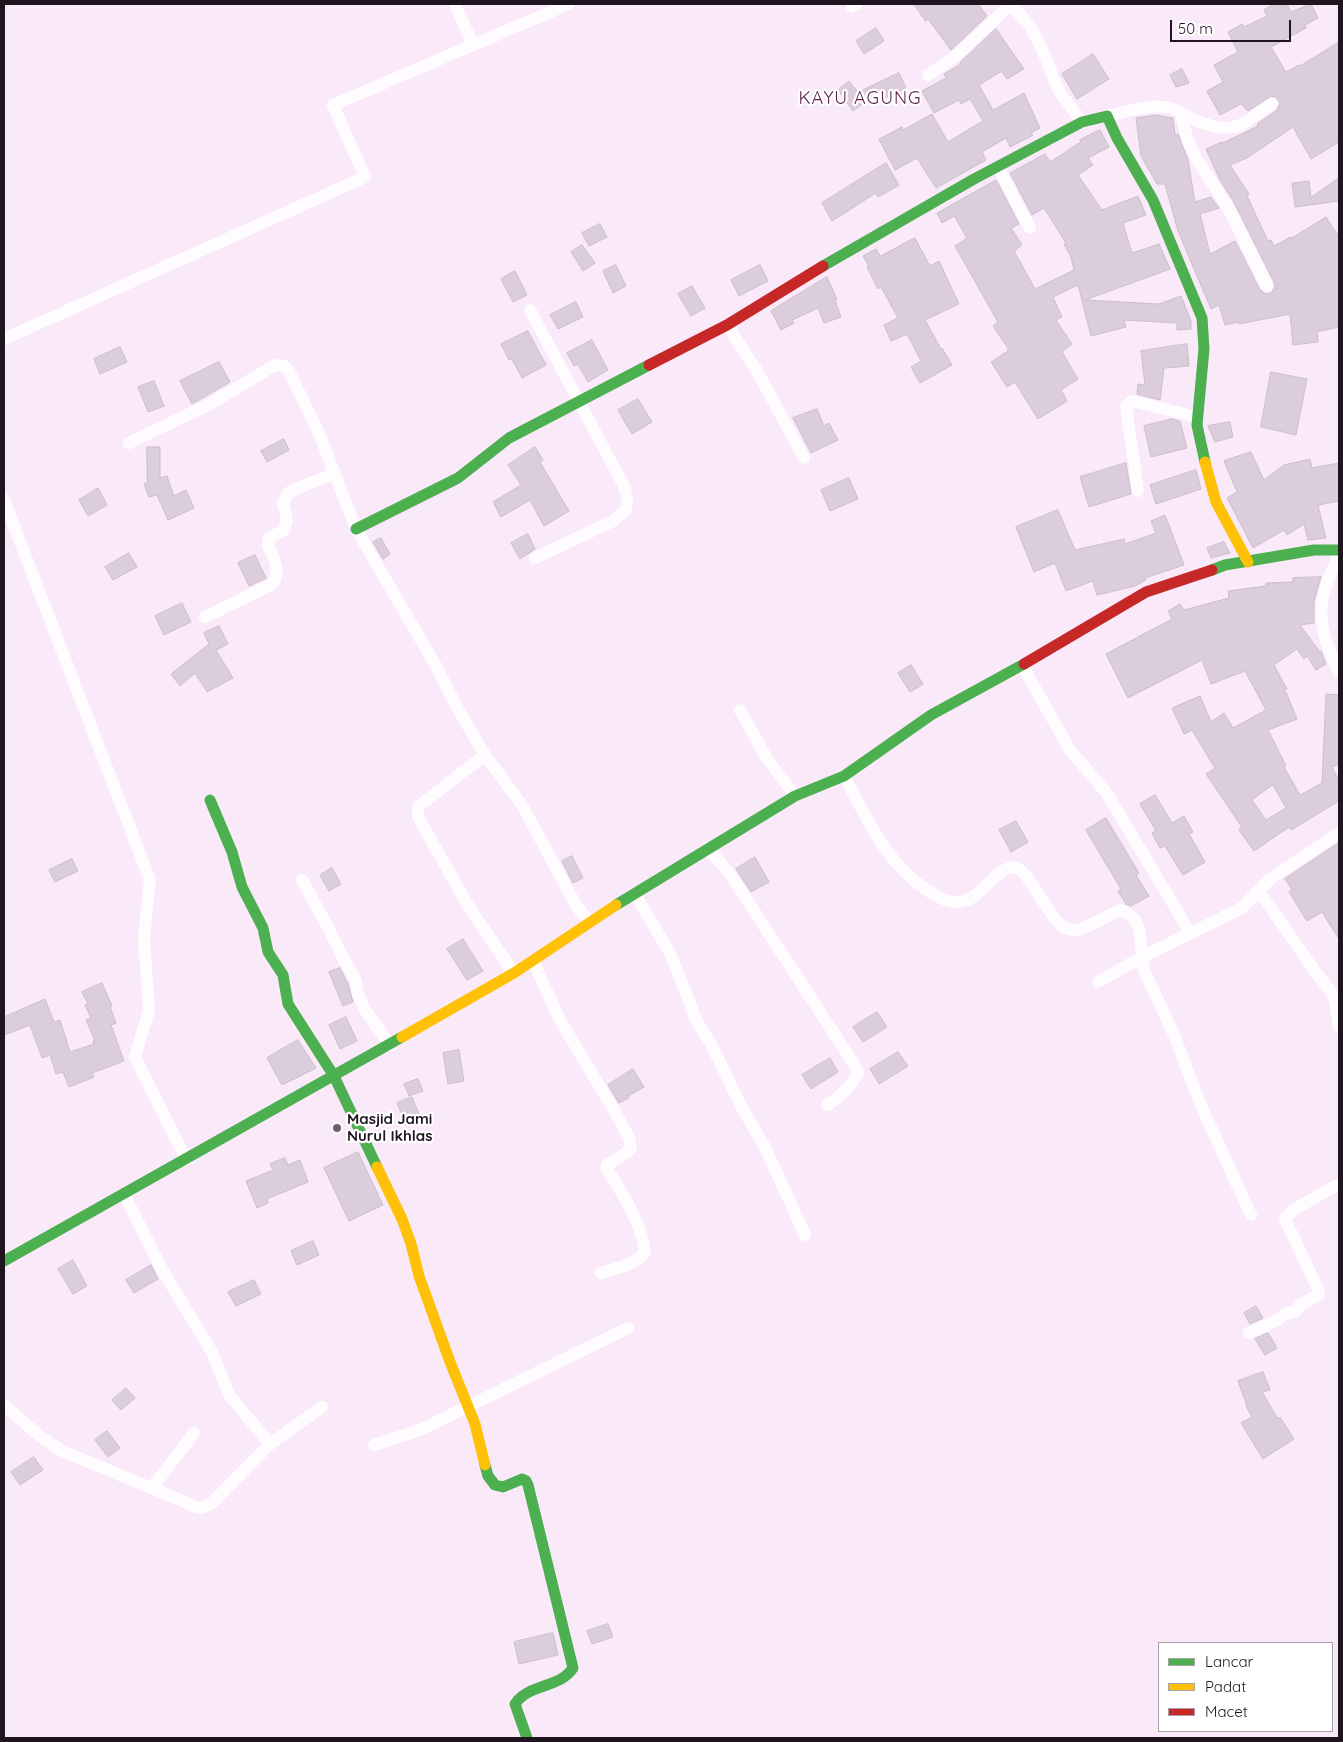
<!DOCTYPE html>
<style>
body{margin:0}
#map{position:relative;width:1343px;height:1742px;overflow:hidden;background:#f9e9f9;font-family:Quicksand,sans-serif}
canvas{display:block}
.frame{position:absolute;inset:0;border:5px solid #1e151e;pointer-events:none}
.legend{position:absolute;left:1158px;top:1642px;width:175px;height:90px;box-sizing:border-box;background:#fff;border:1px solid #a5a1a5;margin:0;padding:6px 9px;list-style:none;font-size:15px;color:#1e151e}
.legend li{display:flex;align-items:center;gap:10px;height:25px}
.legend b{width:25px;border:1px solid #a5a1a5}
.scale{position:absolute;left:1170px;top:20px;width:121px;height:22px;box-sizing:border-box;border:2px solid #1e151e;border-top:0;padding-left:6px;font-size:15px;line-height:18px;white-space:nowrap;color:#1e151e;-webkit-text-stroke:4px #fff;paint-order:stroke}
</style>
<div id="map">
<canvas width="1343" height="1742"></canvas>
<div class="frame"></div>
<ul class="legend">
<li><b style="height:6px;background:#4caf50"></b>Lancar</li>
<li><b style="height:6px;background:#ffc107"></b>Padat</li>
<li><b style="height:6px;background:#c62828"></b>Macet</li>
</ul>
<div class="scale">50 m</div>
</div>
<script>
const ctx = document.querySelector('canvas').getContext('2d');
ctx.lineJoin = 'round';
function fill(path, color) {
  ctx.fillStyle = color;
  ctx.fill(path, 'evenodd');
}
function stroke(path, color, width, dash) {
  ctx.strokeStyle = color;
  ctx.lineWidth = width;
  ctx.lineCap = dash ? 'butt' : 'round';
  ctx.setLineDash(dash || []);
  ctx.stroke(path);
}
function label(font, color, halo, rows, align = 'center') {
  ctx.font = font + ' Quicksand,sans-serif';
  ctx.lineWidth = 4.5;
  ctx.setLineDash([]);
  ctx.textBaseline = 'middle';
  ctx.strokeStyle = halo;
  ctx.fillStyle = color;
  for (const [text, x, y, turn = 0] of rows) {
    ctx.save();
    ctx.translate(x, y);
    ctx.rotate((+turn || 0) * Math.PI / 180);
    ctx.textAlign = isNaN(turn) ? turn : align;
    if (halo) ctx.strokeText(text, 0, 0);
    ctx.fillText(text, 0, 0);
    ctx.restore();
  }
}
const building = new Path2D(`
 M914,4H978L987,16L951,50L928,19L926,21Z
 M1275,4H1287L1291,12L1311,4L1318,18L1305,25L1306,28L1271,47L1286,72L1299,65L1300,66L1339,42V142L1311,159L1293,127L1247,158L1230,165L1249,194L1247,196L1268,241L1271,240L1274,246L1291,237L1292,238L1326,217L1339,237V327L1317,332L1318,342L1293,345L1290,314L1239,324V322L1225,325L1219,305L1211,309L1178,231L1165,184H1157L1141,156L1136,118L1156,115L1173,118L1175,135L1178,134L1188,160L1195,202L1211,197L1219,208L1200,214L1210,254L1235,241L1260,290L1266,294L1271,293L1275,287L1274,282L1234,202L1220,180L1206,149L1222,142L1223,143L1258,126L1257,124L1277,110L1280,103L1276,97L1271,96L1248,111L1241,104L1220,115L1207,91L1223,82L1214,65L1238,52L1228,32L1242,24L1244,27L1267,16L1264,10Z
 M876,28L884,41L864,54L856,41Z
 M996,29L1024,69L1007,79L1002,71L979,85L993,110L1024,93L1040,128L1031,133L1033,135L1010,147L1006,138L982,152L986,160L936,188L917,158L895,170L879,139L902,127L903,130L932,114L948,142L983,121L970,99L961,104L959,100L934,113L922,91L946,78L944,74L961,64L960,63Z
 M1093,54L1109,79L1077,99L1062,74Z
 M1182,69L1189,83L1176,87L1170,75Z
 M899,73L906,88L883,99L879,92L853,111L838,90L849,81L858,92Z
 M1100,130L1109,147L1088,158L1093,165L1078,175L1102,210L1138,196L1146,215L1123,223L1132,253L1159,244L1170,269L1085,300L1159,304L1181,296L1191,321V329L1177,330V323L1124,320L1126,327L1091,336L1078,285L1053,297L1062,317L1056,320L1072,344L1062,352L1078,379L1061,390L1067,401L1038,419L1015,382L1007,387L991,362L1008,351V348L993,326L998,322L955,246L967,238L954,216L942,223L937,213L996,180L1019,224L1011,228L1022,245L1014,251L1035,289L1074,270L1071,257L1064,244L1066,243L1044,208L1032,215L1010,173L1045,154L1050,162L1081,142L1080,140Z
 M886,163L899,185L878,197L876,193L832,221L822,203Z
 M1339,178V201L1295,207L1292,183L1309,181L1311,197Z
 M600,224L607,237L589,246L582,233Z
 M915,238L930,266L939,261L959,304L925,320L941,349L942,348L952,365L920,383L911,367L921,361L907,334L891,341L884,325L898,318L881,287L878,289L867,267L869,266L863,256L876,249L880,256Z
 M582,245L595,263L583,271L571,252Z
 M616,265L626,286L613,293L603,271Z
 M760,265L768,281L739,296L731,280Z
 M515,271L527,295L513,302L501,279Z
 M827,277L837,299L835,300L841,317L824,323L818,308L792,320L794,323L781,330L771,311Z
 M692,286L705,308L691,316L678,294Z
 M576,302L583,317L558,329L550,315Z
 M528,331L546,365L522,378L512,359L509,360L501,344Z
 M592,340L608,370L588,382L578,364L574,366L567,353Z
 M1187,344L1189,366L1164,368L1160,400L1137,394L1138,384L1145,385L1141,351Z
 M120,347L127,362L100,374L94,359Z
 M219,362L230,382L192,404L180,381Z
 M1271,372L1307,379L1296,435L1261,427Z
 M154,381L164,406L148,412L138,387Z
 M638,399L652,422L632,434L618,410Z
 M817,409L824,426L829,423L838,440L811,453L793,418Z
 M1172,419L1180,421L1187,448L1151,457L1144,426Z
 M1230,422L1233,437L1215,442L1208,426Z
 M284,439L289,450L267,462L261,451Z
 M147,447H160V478L167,476L174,496L186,490L194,508L168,520L157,495L149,497L144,484L147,483Z
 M535,447L543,460L540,462L569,511L544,526L530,500L501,517L493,502L521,485L508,465Z
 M1251,452L1264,480L1284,465L1310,459L1312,468L1339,463V501L1318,505L1326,538L1308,540L1304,524L1287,535L1284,530L1253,548L1227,498L1237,492L1224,461Z
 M1126,463L1131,494L1089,507L1080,477Z
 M1196,470L1201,489L1156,504L1150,485Z
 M849,478L858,499L830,511L821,490Z
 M98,488L107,505L88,516L79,500Z
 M1058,510L1075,550L1124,539L1125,544L1156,533L1151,521L1165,515L1184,565L1145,578L1146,580L1135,586L1097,595L1093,581L1066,591L1055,563L1034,572L1016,527Z
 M528,534L535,549L520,559L511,543Z
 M381,538L390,554L383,559L373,542Z
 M1224,542L1230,553L1211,558L1207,548Z
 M129,553L137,567L113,580L105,567Z
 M255,555L266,578L249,586L238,563Z
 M1321,577L1314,601V623L1300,625L1320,652L1321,651L1326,664L1316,670L1307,656L1304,659L1297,649L1274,665L1287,689L1283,692H1286L1297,719L1268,730L1286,766L1284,767L1300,795L1322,783L1326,694L1339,695V764L1332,767L1339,781V801L1291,830L1289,827L1254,851L1239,830L1242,827L1206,774L1215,768L1192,730L1184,734L1172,708L1200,696L1211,722L1224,713L1233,728L1266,710L1245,671L1211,684L1202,660L1128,698L1106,654L1172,619L1168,611L1180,604L1184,610L1229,598L1228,591L1266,586V583L1293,582V578ZM1273,785L1286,808L1266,820L1252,800Z
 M182,603L191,622L164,635L155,616Z
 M219,626L228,644L216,650L233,678L207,692L195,673L180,686L171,674L209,644L204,633Z
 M911,665L923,684L910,692L898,673Z
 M1155,795L1172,823L1184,816L1193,832L1189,834L1205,862L1183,875L1165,846L1160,848L1152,833L1156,831L1140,804Z
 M1106,818L1139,873L1136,875L1149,896L1131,906L1126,904L1118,891L1121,889L1086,830Z
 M1016,821L1028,842L1011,852L999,830Z
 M1339,843V939L1322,912L1307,921L1289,892L1292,890L1285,879Z
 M572,856L583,878L573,883L562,861Z
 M755,857L769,882L751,892L736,869Z
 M72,859L78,871L55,882L49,870Z
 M332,868L341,884L329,891L320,875Z
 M463,939L483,971L467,980L447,949Z
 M340,968L348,984L353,1002L343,1006L329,972Z
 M102,983L112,1006L110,1007L116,1023L111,1025L124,1061L92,1073L94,1077L69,1087L63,1072L56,1074L50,1055L42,1058L30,1025L4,1035V1017L45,999L54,1022L60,1020L70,1052L94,1044L93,1041H95L86,1020L91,1018L85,1005L88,1004L82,992Z
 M877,1012L887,1027L863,1042L853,1027Z
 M346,1017L357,1041L340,1049L329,1025Z
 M298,1040L316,1068L282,1085L267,1058Z
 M459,1050L464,1081L448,1084L443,1053Z
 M898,1052L908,1066L879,1084L870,1069Z
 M830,1058L838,1072L811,1089L802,1075Z
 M633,1069L644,1087L628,1096L629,1098L619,1103L608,1085Z
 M418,1079L423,1091L409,1096L404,1084Z
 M412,1097L421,1119L406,1125L397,1103Z
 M358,1152L383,1205L349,1221L324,1168Z
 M285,1158L288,1165L300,1160L308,1182L267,1199L268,1203L257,1208L246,1181L273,1170L270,1164Z
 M313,1241L319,1255L297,1265L291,1251Z
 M73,1260L87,1286L73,1294L58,1269Z
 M151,1265L158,1279L134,1293L126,1280Z
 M254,1280L261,1294L236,1306L228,1292Z
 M1256,1306L1263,1318L1250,1324L1244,1313Z
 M1268,1333L1277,1348L1265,1355L1255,1339Z
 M1263,1372L1270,1390L1262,1392L1278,1419L1280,1417L1294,1439L1263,1459L1241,1423L1252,1417L1246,1406H1247L1238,1381Z
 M126,1388L135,1398L121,1410L112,1400Z
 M107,1431L120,1448L108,1457L95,1440Z
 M34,1457L43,1470L20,1485L11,1472Z
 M608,1624L613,1637L592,1644L587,1631Z
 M553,1633L558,1655L519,1664L514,1642Z`);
fill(building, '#dccddc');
stroke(building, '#cabecb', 1);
stroke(new Path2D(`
 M455,4L473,45
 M1011,4L1030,26L1042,49L1059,91L1082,122
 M852,7L857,4
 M928,75L956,56L1011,4
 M1181,114L1188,141L1196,158L1227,206L1267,286
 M1107,116C1125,112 1153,103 1171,108C1178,110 1185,116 1192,119C1234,136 1237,128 1272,104
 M998,167L1030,228
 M530,310L624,486L627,497L626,510L613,521L535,558
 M727,325L757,371L804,458
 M4,339L365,177L333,105L569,4
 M129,443L210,404L275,365L284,366L289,371L319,433L356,529L435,664L459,711L485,755L522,805L576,905L589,922
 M1138,491L1126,406L1132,401L1197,417
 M4,500L150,880L144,938L149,1010L135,1057L186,1159
 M1339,554C1333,569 1324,586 1322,602C1319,627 1328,650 1339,672
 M205,617L271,585L275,580L277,570L274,558L268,546L269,538L284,530L287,519L283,503L288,493L305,485L334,474
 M1022,665L1070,750L1106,792L1191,934
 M740,710L766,757L795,796
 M485,755L418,807V817L469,907L514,973
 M844,776C868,821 889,869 935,895C943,900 954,904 964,901C980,897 989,879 1003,871C1006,869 1010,868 1013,867C1033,869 1050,931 1073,930C1086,930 1108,915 1120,910C1143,918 1140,936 1142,957L1098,982
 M708,848L730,874L854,1064L858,1073C849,1089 842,1095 827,1105
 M302,880L329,929L341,954L356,981L358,994L365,1010L390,1045
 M1259,891L1317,974L1330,990L1335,1000L1339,1027
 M635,894L671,955L697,1022L711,1044L742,1108L765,1147L805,1235
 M533,961L560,1020L618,1117L629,1138L631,1148L626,1153L607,1165V1169C623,1194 641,1222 645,1252C636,1265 616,1268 601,1273
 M124,1194L164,1273L212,1352L229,1395L270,1444
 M1251,1215L1199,1101L1175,1037L1144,970L1142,957L1242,908L1270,879L1339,833
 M1249,1333L1276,1321L1285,1314L1296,1311L1299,1306L1319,1294L1318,1289L1285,1219L1293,1210L1339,1184
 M5,1406L41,1437L62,1451L185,1502C197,1509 202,1510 213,1502L270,1444L322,1407
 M374,1445L420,1430L628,1328
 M152,1488L194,1433`), '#fefcfe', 12);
stroke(new Path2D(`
 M823,266L974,179L1082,122L1107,116L1117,138L1153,200L1202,318L1204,349L1197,425L1205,462
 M356,529L458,478L509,438L649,365
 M1212,570L1225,565L1314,550H1339
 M210,800L232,852L242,887L263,928L268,952L283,975L288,1004L334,1076L377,1167
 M616,905L795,796L844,776L931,715L1024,664
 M4,1261L402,1037
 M485,1465L488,1476L495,1485L503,1487L522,1479L526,1481L528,1485L573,1668C559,1689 529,1683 515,1704L527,1738`), '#4caf50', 11);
stroke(new Path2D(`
 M1205,462L1216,502L1248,562
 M402,1037L514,973L616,905
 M377,1167L402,1219L411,1244L419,1276L450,1362L475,1424L485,1465`), '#ffc107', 11);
stroke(new Path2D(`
 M649,365L727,325L823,266
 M1024,664L1146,592L1212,570`), '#c62828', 11);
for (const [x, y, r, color] of [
 [337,1128,5,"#6b5f6b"]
]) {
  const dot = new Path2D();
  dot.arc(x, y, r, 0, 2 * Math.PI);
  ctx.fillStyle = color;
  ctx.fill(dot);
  stroke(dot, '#fff', 2);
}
label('bold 15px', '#1e151e', '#fff', [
 ["Masjid Jami",347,1119],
 ["Nurul Ikhlas",347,1136]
], 'left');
ctx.letterSpacing = '1px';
label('18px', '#5d234c', '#fff', [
 ["KAYU AGUNG",860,99]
]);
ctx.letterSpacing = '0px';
</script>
